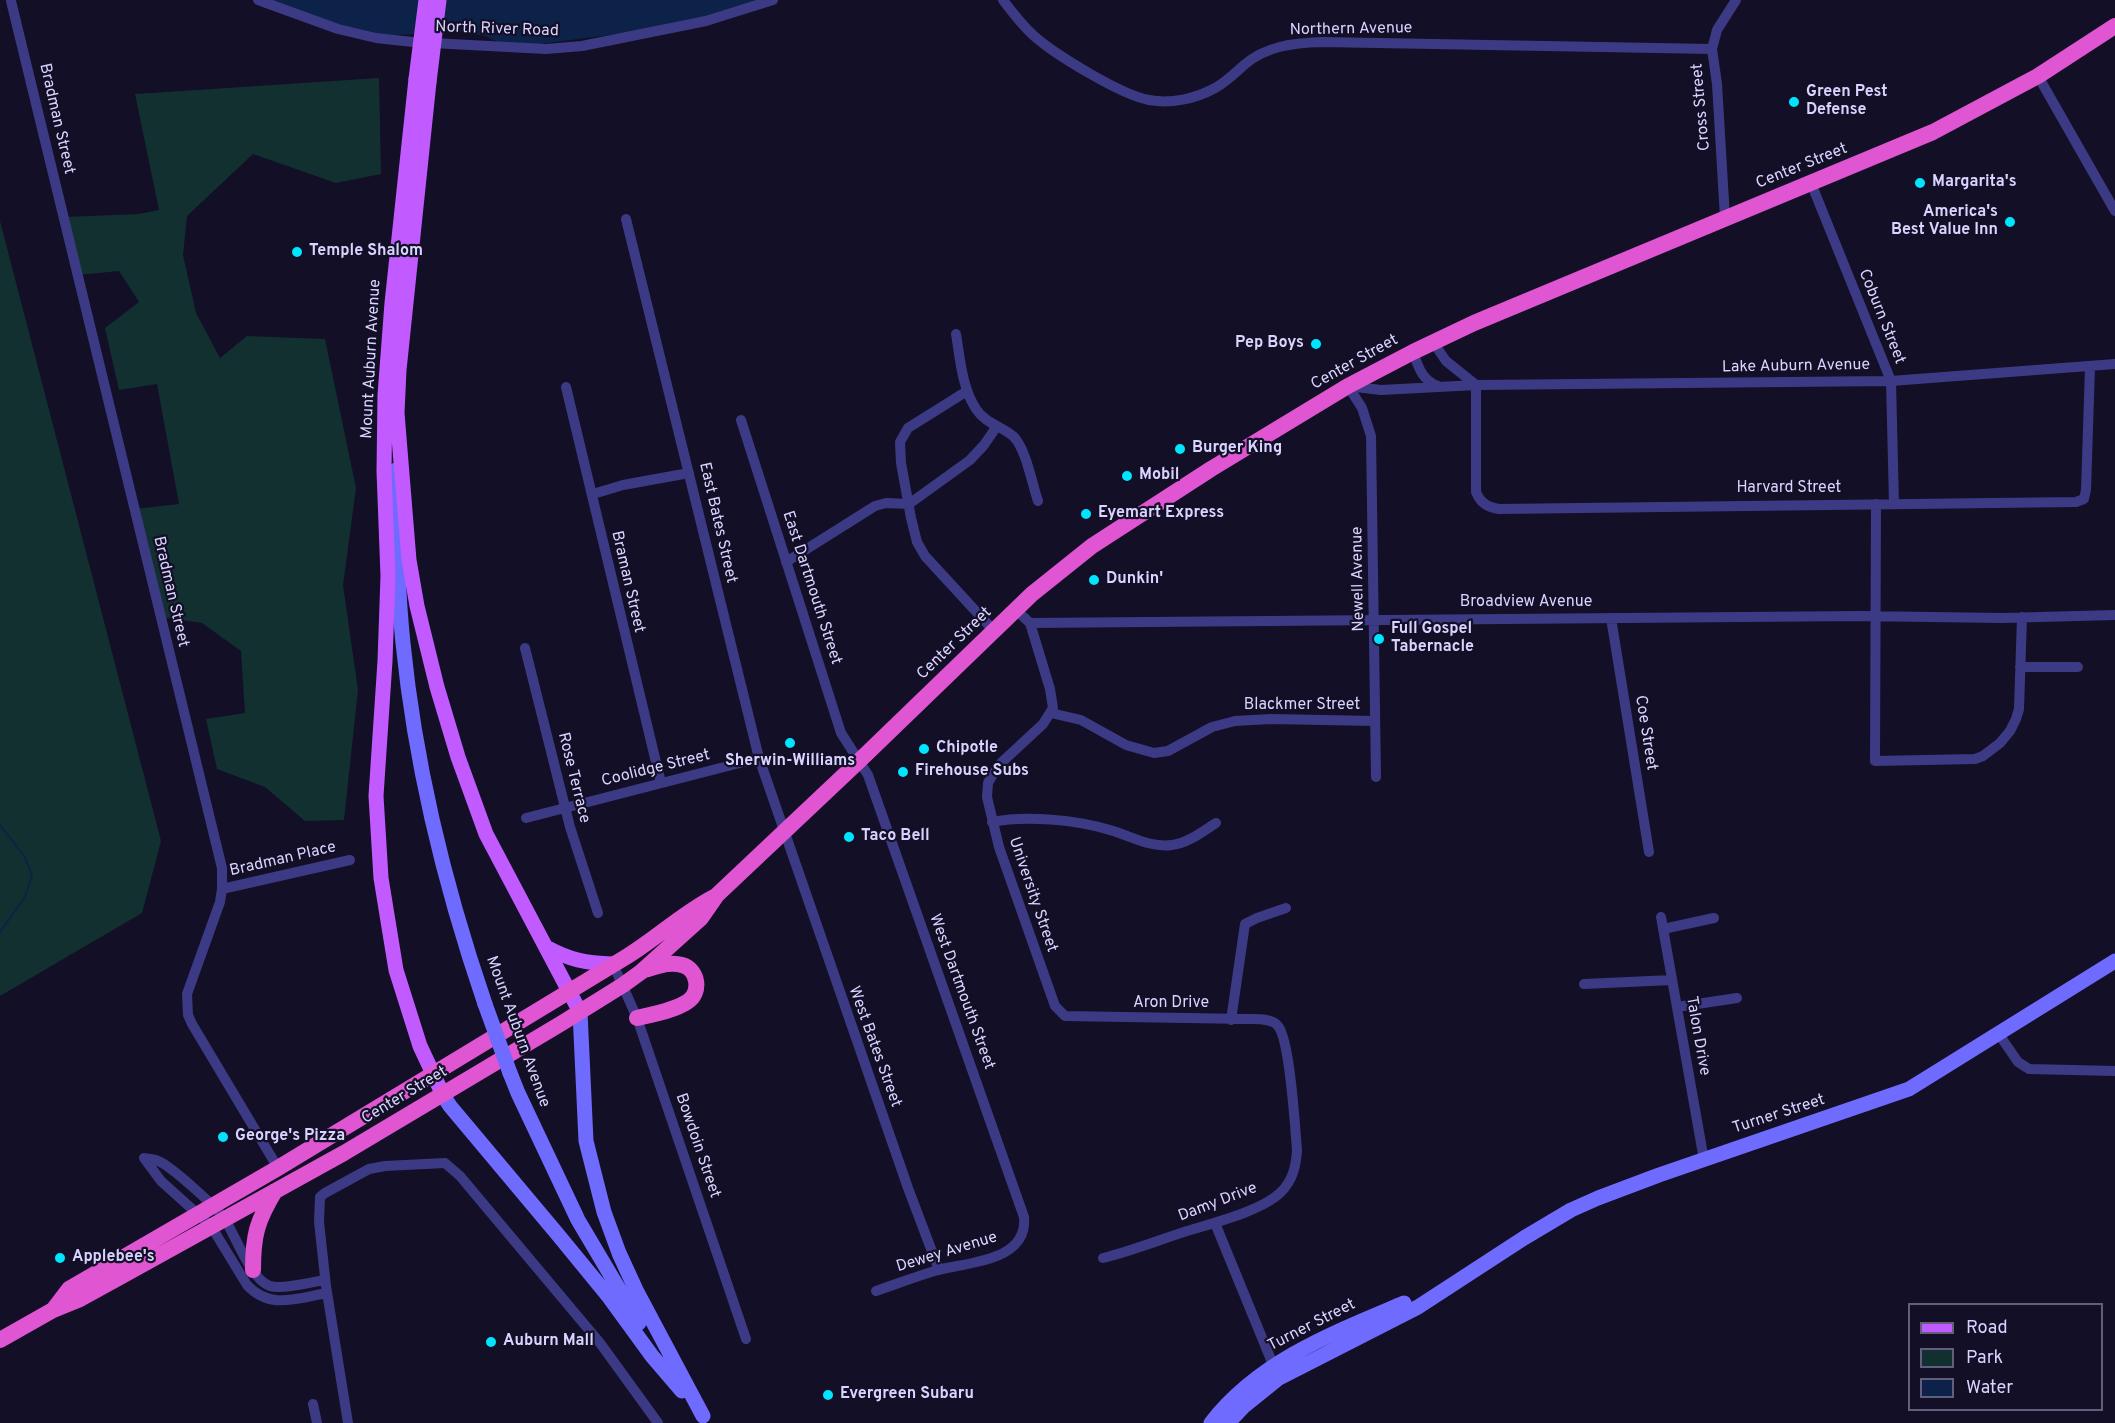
<!DOCTYPE html>
<style>
body{margin:0}
#map{position:relative;width:2115px;height:1423px;overflow:hidden;background:#130f26;font-family:Overpass,sans-serif}
canvas{display:block}
.legend{position:absolute;left:1908px;top:1303px;width:195px;height:108px;box-sizing:border-box;background:#130f26;border:2px solid #625e7d;margin:0;padding:8px 10px;list-style:none;font-size:18px;color:#d9d4ff}
.legend li{display:flex;align-items:center;gap:12px;height:30px}
.legend b{width:30px;border:2px solid #625e7d}
</style>
<div id="map">
<canvas width="2115" height="1423"></canvas>
<ul class="legend">
<li><b style="height:8px;background:#c25bff"></b>Road</li>
<li><b style="height:16px;background:#12302f"></b>Park</li>
<li><b style="height:16px;background:#0c2248"></b>Water</li>
</ul>
</div>
<script>
const ctx = document.querySelector('canvas').getContext('2d');
ctx.lineJoin = 'round';
function fill(path, color) {
  ctx.fillStyle = color;
  ctx.fill(path, 'evenodd');
}
function stroke(path, color, width, dash) {
  ctx.strokeStyle = color;
  ctx.lineWidth = width;
  ctx.lineCap = dash ? 'butt' : 'round';
  ctx.setLineDash(dash || []);
  ctx.stroke(path);
}
function label(font, color, halo, rows, align = 'center') {
  ctx.font = font + ' Overpass,sans-serif';
  ctx.lineWidth = 4.5;
  ctx.setLineDash([]);
  ctx.textBaseline = 'middle';
  ctx.strokeStyle = halo;
  ctx.fillStyle = color;
  for (const [text, x, y, turn = 0] of rows) {
    ctx.save();
    ctx.translate(x, y);
    ctx.rotate((+turn || 0) * Math.PI / 180);
    ctx.textAlign = isNaN(turn) ? turn : align;
    if (halo) ctx.strokeText(text, 0, 0);
    ctx.fillText(text, 0, 0);
    ctx.restore();
  }
}
fill(new Path2D(`
 M379,78L381,174L336,183L253,154L187,216L183,255L196,313L220,358L247,336L325,339L356,488L343,585L358,690L344,820L305,821L265,787L217,769L206,719L245,713L241,651L202,623L160,617L135,509L179,504L157,384L119,390L105,328L139,302L119,271L78,275L64,217L139,214L159,210L135,94Z
 M0,221L161,841L142,913L0,996Z`), '#12302f');
fill(new Path2D(`
 M270,0H773L680,26L540,44L500,43L485,36L459,32L398,35L363,33Z`), '#0c2248');
stroke(new Path2D(`
 M0,825L24,856L32,875L25,897L0,932`), '#0c2248', 2);
stroke(new Path2D(`
 M258,0L338,29L376,38L413,42L546,49L582,46L706,21L773,0
 M1003,0C1012,12 1021,24 1033,35C1054,54 1121,95 1149,100C1171,104 1195,99 1215,88C1226,82 1235,73 1244,65C1266,46 1293,43 1322,42L1712,49
 M11,1L222,868V889L220,902L187,994L188,1015L192,1024L278,1168
 M2038,76L2115,211
 M1811,183L1891,381L1894,504
 M1725,218L1717,84L1712,49L1717,30L1736,0
 M626,219L759,758L908,1188L939,1270
 M956,334C960,358 962,388 976,409C985,423 1001,426 1013,436C1026,448 1032,484 1038,501
 M1433,342L1446,361L1476,385
 M1413,352C1418,366 1422,381 1438,386
 M1476,385V492C1481,504 1488,507 1499,509L2076,502L2084,499L2086,490L2090,367
 M1348,386L1381,390L1476,385L1891,381L2115,364
 M1348,386L1362,408L1371,436L1376,777
 M566,387L661,783
 M967,391L908,428L900,442L901,463L911,518L917,542L925,556L994,631
 M741,420L841,733L868,775L1024,1217C1028,1261 969,1262 938,1270C917,1276 897,1284 876,1291
 M593,494L623,485L689,473
 M1876,504L1875,761L1975,759L1983,756L2000,743L2010,731L2016,719L2019,709L2022,617
 M786,562L875,506L886,503L909,504L970,460L984,445L997,426
 M1016,610L1030,623L1050,689L1053,708L1043,724L1001,763L993,774L988,783L987,797L999,847L1055,1006L1065,1016L1247,1019C1256,1019 1272,1018 1278,1026C1290,1040 1295,1127 1297,1150C1296,1166 1293,1180 1281,1192C1262,1211 1213,1223 1187,1231C1159,1240 1131,1251 1103,1258
 M1611,618L1649,852
 M1030,623L1861,616L2002,618L2115,615
 M525,648L570,827L598,913
 M2020,667H2078
 M1051,713L1081,720L1126,745L1154,753L1168,751L1212,727L1235,721L1271,719L1375,721
 M526,818L759,758
 M992,822C1026,815 1077,820 1110,830C1131,836 1150,848 1172,845C1188,843 1202,832 1216,823
 M222,889L350,860
 M1661,917L1704,1160
 M1663,929L1714,918
 M613,964L637,1018L746,1339
 M1584,984L1672,980
 M1677,1007L1737,998
 M1231,1020L1245,924L1257,918L1286,908
 M1998,1033L2018,1062L2029,1069L2115,1071
 M144,1158L161,1181L211,1226L247,1285C270,1310 297,1298 327,1293
 M144,1158C148,1159 154,1159 158,1161C170,1165 216,1207 224,1218C236,1236 250,1279 270,1286C282,1290 312,1282 325,1280
 M1215,1223L1276,1372
 M313,1404L317,1423
 M348,1423L326,1286L319,1222L320,1197L325,1193L369,1169L385,1166L445,1163L460,1176L600,1343L658,1423`), '#3d3a85', 10);
stroke(new Path2D(`
 M396,470C396,527 397,586 403,643C415,764 446,890 485,1004
 M580,1012L586,1141L604,1212L619,1253L636,1290L703,1416
 M510,1073L518,1093L578,1220L639,1323
 M443,1095L450,1106L559,1236L609,1297L652,1356L682,1391
 M1211,1423C1259,1361 1333,1333 1404,1303
 M1228,1423L1243,1407L1279,1378L1418,1307L1524,1238L1571,1210L1598,1198L1659,1175L1909,1089L2115,961`), '#6f6bff', 15);
stroke(new Path2D(`
 M416,79L392,303L385,395L384,471L388,576L385,661L376,796L381,878L396,970L420,1046L443,1095
 M429,82L399,370L397,413L409,560L417,606L437,687L458,757L486,834L580,1012
 M546,947C570,960 585,963 613,964`), '#c25bff', 15);
stroke(new Path2D(`
 M637,1018C653,1014 673,1011 687,1002C702,993 698,969 682,965C669,961 656,967 644,970
 M253,1270C253,1235 257,1221 275,1191
 M53,1310L69,1289L278,1168L626,957C657,938 683,913 714,897
 M0,1340L53,1310L80,1299L120,1277L344,1153L562,1023L623,985L641,972L701,918L717,895L858,762L1032,594L1092,546L1211,469L1348,386L1413,352L1474,323L1933,132L2038,76L2115,26`), '#e055d1', 16);
stroke(new Path2D(`
 M485,1004L510,1073`), '#6f6bff', 15);
stroke(new Path2D(`
 M416,79L426,0
 M429,82L439,0`), '#c25bff', 15);
for (const [x, y, r, color] of [
 [1794,102,6,"#00e5ff"],
 [1920,183,6,"#00e5ff"],
 [2010,222,6,"#00e5ff"],
 [297,252,6,"#00e5ff"],
 [1316,344,6,"#00e5ff"],
 [1180,449,6,"#00e5ff"],
 [1127,476,6,"#00e5ff"],
 [1086,514,6,"#00e5ff"],
 [1094,580,6,"#00e5ff"],
 [1379,639,6,"#00e5ff"],
 [790,743,6,"#00e5ff"],
 [924,749,6,"#00e5ff"],
 [903,772,6,"#00e5ff"],
 [849,837,6,"#00e5ff"],
 [223,1137,6,"#00e5ff"],
 [60,1258,6,"#00e5ff"],
 [491,1342,6,"#00e5ff"],
 [828,1395,6,"#00e5ff"]
]) {
  const dot = new Path2D();
  dot.arc(x, y, r, 0, 2 * Math.PI);
  ctx.fillStyle = color;
  ctx.fill(dot);
  stroke(dot, '#130f26', 2);
}
label('16px', '#d9d4ff', '#130f26', [
 ["North River Road",497,30,2],
 ["Northern Avenue",1351,30,-1],
 ["Cross Street",1702,107,-95],
 ["Bradman Street",56,119,77],
 ["Center Street",1802,167,-22],
 ["Coburn Street",1881,317,68],
 ["Mount Auburn Avenue",372,359,-87],
 ["Center Street",1355,363,-29],
 ["Lake Auburn Avenue",1796,367,-1],
 ["Harvard Street",1789,489],
 ["East Bates Street",717,523,77],
 ["Newell Avenue",1359,579,-91],
 ["Braman Street",627,582,77],
 ["East Dartmouth Street",811,588,72],
 ["Bradman Street",170,592,77],
 ["Broadview Avenue",1526,603],
 ["Center Street",955,644,-44],
 ["Blackmer Street",1302,706],
 ["Coe Street",1645,733,81],
 ["Coolidge Street",656,769,-14],
 ["Rose Terrace",573,778,76],
 ["Bradman Place",283,860,-13],
 ["University Street",1032,895,71],
 ["West Dartmouth Street",961,992,70],
 ["Aron Drive",1171,1004],
 ["Mount Auburn Avenue",517,1032,70],
 ["Talon Drive",1697,1036,80],
 ["West Bates Street",874,1047,70],
 ["Center Street",405,1096,-31],
 ["Turner Street",1779,1115,-18],
 ["Bowdoin Street",697,1146,71],
 ["Damy Drive",1218,1203,-21],
 ["Dewey Avenue",947,1253,-17],
 ["Turner Street",1312,1326,-27]
]);
label('bold 16px', '#d9d4ff', '#130f26', [
 ["Green Pest",1806,93],
 ["Defense",1806,111],
 ["Margarita's",1932,183],
 ["America's",1998,213,"right"],
 ["Best Value Inn",1998,231,"right"],
 ["Temple Shalom",309,252],
 ["Pep Boys",1304,344,"right"],
 ["Burger King",1192,449],
 ["Mobil",1139,476],
 ["Eyemart Express",1098,514],
 ["Dunkin'",1106,580],
 ["Full Gospel",1391,630],
 ["Tabernacle",1391,648],
 ["Chipotle",936,749],
 ["Sherwin-Williams",790,762,"center"],
 ["Firehouse Subs",915,772],
 ["Taco Bell",861,837],
 ["George's Pizza",235,1137],
 ["Applebee's",72,1258],
 ["Auburn Mall",503,1342],
 ["Evergreen Subaru",840,1395]
], 'left');
</script>
